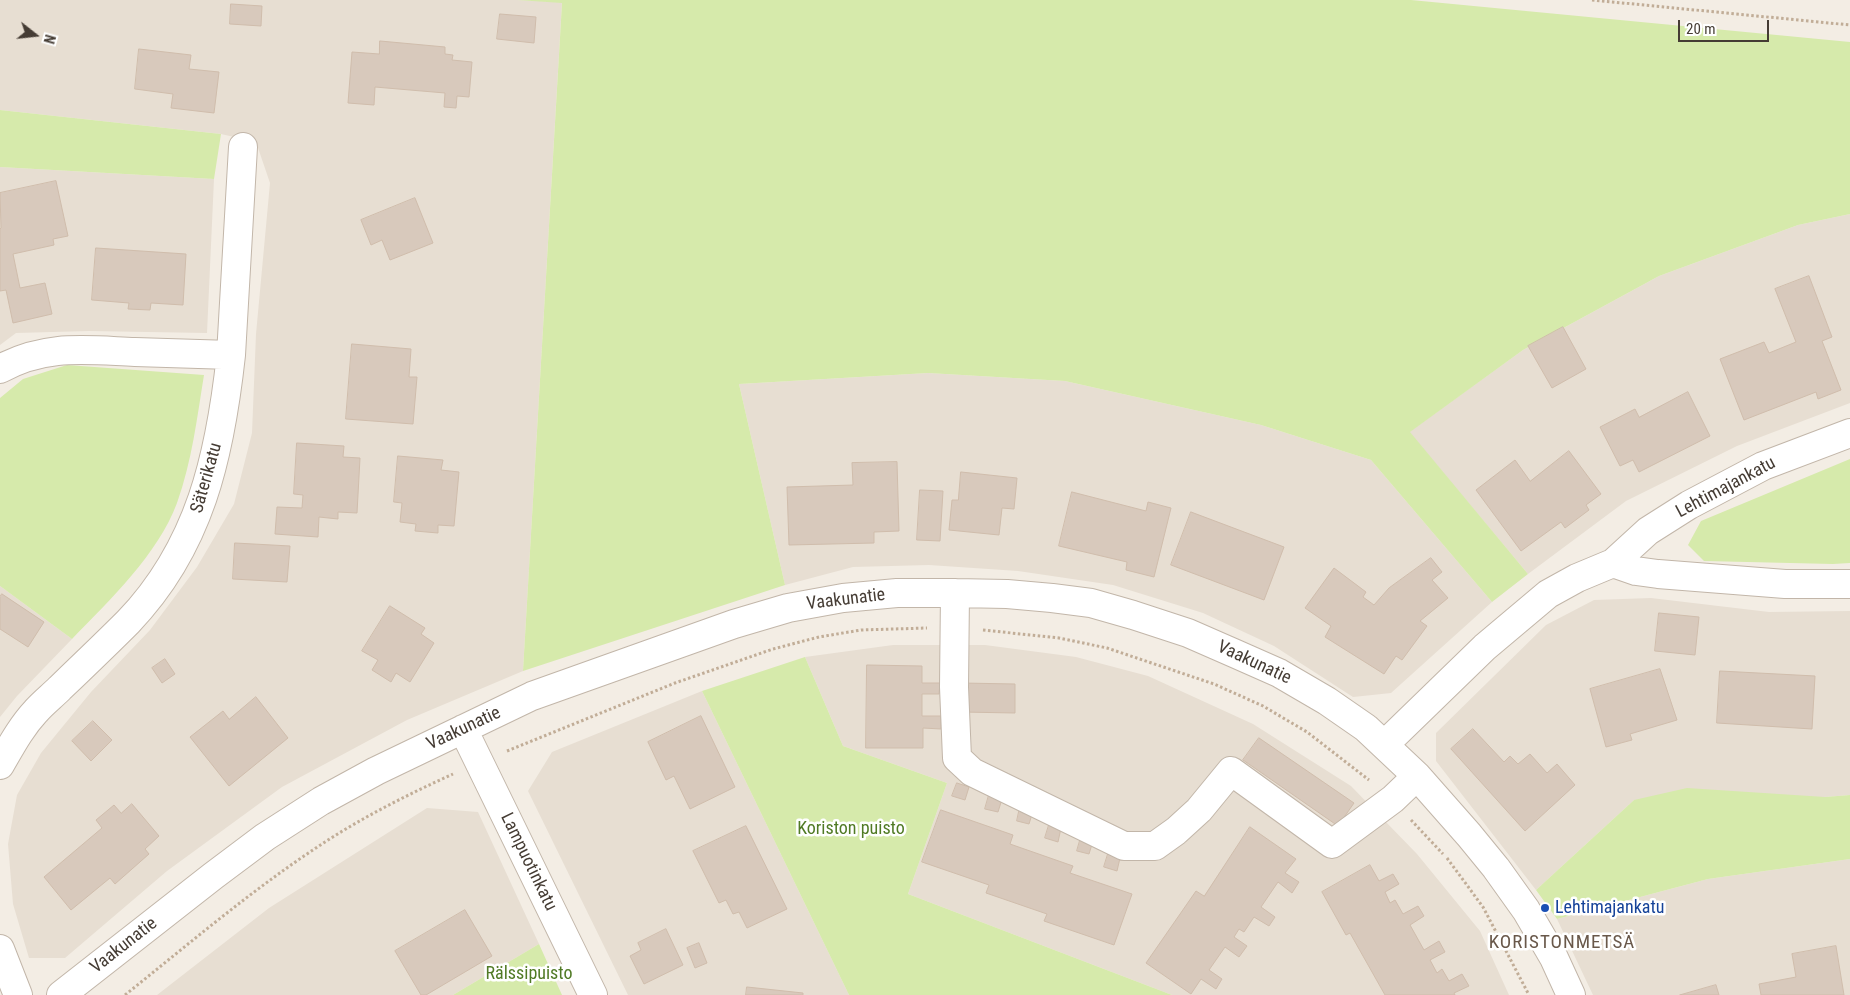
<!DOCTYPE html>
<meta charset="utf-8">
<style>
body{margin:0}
#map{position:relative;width:1850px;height:995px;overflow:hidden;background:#f3ede4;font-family:"Roboto Condensed",sans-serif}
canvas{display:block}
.north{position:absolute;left:10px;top:10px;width:50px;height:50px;-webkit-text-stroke:4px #fff;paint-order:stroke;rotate:106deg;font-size:14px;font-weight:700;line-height:20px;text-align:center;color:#453c34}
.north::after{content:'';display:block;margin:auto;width:18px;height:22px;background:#453c34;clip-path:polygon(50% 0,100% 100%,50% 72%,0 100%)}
.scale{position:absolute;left:1678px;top:20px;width:91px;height:22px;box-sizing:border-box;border:2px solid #453c34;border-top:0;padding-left:6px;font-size:15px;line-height:18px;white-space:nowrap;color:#453c34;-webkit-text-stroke:4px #fff;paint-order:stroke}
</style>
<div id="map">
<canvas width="1850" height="995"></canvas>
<div class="north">N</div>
<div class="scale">20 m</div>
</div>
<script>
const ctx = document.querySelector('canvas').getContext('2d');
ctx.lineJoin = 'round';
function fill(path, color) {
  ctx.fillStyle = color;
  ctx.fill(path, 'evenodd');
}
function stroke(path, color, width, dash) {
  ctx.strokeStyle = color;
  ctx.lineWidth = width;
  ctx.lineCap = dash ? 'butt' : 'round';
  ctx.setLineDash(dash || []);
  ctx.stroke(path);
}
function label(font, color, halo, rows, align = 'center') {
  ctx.font = font + ' "Roboto Condensed",sans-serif';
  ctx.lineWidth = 5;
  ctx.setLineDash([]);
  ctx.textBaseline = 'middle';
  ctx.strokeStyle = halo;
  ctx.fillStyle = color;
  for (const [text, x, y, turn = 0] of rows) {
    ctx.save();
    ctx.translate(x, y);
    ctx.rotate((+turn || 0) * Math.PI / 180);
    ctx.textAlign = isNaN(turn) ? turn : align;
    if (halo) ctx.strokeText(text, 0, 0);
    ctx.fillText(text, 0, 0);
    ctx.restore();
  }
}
fill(new Path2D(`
 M0,0H517L562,2L523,671L407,720L282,787L167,871L65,958H29L13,904L8,844L17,795L41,753L91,692L150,630L197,567L234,504L252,433L256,334L270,183L256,142L221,134L0,110Z
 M0,167L214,179L207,333L89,331L16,333L0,345Z
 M1850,214V403L1737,446L1626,501L1528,574L1409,432L1523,350L1659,276L1798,225Z
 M928,373L1065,381L1261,425L1371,460L1492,602L1391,693L1353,697L1274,646L1203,613L1113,585L1018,571L929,565L853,567L785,585L739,384Z
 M0,586L72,639L17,696L0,717Z
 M1651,598L1769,612L1850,611V795L1825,797L1634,800L1536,890L1436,761V733L1546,625L1594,600Z
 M893,645H985L1076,657L1148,676L1253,724L1351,786L1417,854L1480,931L1509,995H1172L908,894L947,783L843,746L805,657Z
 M702,691L849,995H628L528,791L552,752Z
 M427,808L478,812L539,944L453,995H157L269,908Z
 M1850,859V995H1593L1557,919L1708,879Z`), '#e7ded2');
fill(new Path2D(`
 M517,0H1411L1850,42V214L1798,225L1659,276L1523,350L1410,432L1528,574L1492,602L1371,460L1261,425L1065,381L928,373L739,384L785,585L523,671L562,3Z
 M0,110L221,134L214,179L0,167Z
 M67,365L204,375C197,418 192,461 177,503C158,554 110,600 72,639L0,586V398L23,379Z
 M1850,459V563L1833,564L1704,561L1688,545L1701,521Z
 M805,657L843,746L947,783L908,894L1172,995H849L702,691Z
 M1687,788L1825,797L1850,795V859L1708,879L1557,919L1536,890L1634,800Z
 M539,944L562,995H453Z`), '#d6eaab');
const building = new Path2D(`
 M231,4L262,6L261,26L230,24Z
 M500,14L536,17L534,43L497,39Z
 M380,41L445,47V54L453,55L452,60L472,62L469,97L457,96L456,108L444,107L445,93L375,87L374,105L348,103L352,52L379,54Z
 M139,49L191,55L189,69L219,72L214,113L171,108L173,94L135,89Z
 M56,181L68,236L53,239L54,245L13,254L20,288L45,283L52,314L13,323L6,290L0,291V229L1,228L0,193Z
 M415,198L433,243L390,260L382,240L371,245L361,220Z
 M96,248L186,254L183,305L151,303L150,310L128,309L129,303L92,300Z
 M1809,276L1832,337L1822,341L1841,390L1818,399L1816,392L1744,420L1720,359L1764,342L1769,353L1796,342L1775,289Z
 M1563,327L1586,369L1552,388L1528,346Z
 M352,344L411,349L409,377H417L413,424L346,419Z
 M1688,392L1710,436L1639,472L1633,460L1620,466L1600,427L1635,409L1639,417Z
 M297,443L344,446L343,457L360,458L357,513L338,512V519L319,517L318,537L275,534L277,507L302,508L303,495L294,494Z
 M1569,451L1601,494L1586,505L1589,510L1565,528L1561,522L1521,551L1476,490L1515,460L1530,481Z
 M398,456L443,460L441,470L459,472L454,526L438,525V533L415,531L416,524L400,522L402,503L394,502Z
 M897,462L899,531L874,532V543L789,545L787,487L853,485L852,463Z
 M961,472L1017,478L1014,509L1002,508L999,535L949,530L952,500H958Z
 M920,490L943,491L940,541L917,540Z
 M1072,492L1146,511L1148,502L1171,508L1154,577L1126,570L1127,562L1059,546Z
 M1191,512L1284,547L1264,600L1171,565Z
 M235,543L290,546L287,582L233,579Z
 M1431,558L1442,572L1432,580L1448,598L1420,621L1427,626L1402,660L1396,656L1384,674L1325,637L1331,626L1305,608L1334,568L1366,592L1363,597L1374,605L1389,588Z
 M2,594L44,622L28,647L0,629V597Z
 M390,606L425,628L421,634L434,643L410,682L396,673L391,682L372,670L378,660L362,651Z
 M1659,613L1699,617L1695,655L1655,651Z
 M165,659L175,674L162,683L152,668Z
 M867,665L922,666V683H940L939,694H922V716H941V729L923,728V748H866Z
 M1660,669L1677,720L1630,734L1632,740L1606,747L1590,689Z
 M1720,671L1815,676L1812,729L1717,723Z
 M961,683L1015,684V713L961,712Z
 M256,697L288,738L229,786L190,737L223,711L229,719Z
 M701,716L735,787L690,809L674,776L666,780L648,742Z
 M93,721L112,740L91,761L72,741Z
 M1473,729L1504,762L1510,756L1518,764L1530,754L1547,773L1557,764L1575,785L1525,831L1451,749Z
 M1259,738L1354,803L1338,826L1243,760Z
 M957,783L969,787L965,800L952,796Z
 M989,795L1002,799L998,812L985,809Z
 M132,804L159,836L145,849L149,854L115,884L110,878L71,910L44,877L102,828L96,820L114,805L121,813Z
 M1020,807L1033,811L1029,824L1017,821Z
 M941,810L1013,835L1010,844L1073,866L1070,873L1132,894L1114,945L1044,921L1047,914L986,893L989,885L922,862Z
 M1049,825L1061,828L1058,842L1045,838Z
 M746,826L787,909L747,928L739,912L733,914L726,900L719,903L693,851Z
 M1250,827L1296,859L1285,873L1299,882L1292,893L1278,882L1261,907L1275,917L1269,926L1254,917L1244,932L1239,929L1234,937L1247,946L1239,957L1225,947L1209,970L1222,979L1216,989L1201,979L1191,994L1146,963L1196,891L1204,896Z
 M1081,837L1093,841L1089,854L1077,851Z
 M1108,854L1120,858L1117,871L1104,867Z
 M1370,865L1379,881L1393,874L1399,884L1385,892L1390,903L1395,900L1403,914L1418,906L1424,916L1410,925L1424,950L1439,941L1445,952L1430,960L1437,973L1442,969L1449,981L1462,974L1469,986L1454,993L1455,995H1385L1350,933L1346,935L1322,892Z
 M465,910L492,956L426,995H421L395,951Z
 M666,929L683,965L644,984L630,956L641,950L638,943Z
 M699,943L707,963L695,968L687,948Z
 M1836,946L1844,995H1761L1759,984L1796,977L1792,954Z
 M1716,985L1719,995H1680Z
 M747,987L803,993V995H746Z`);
fill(building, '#d8c9bc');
stroke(building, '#d0bdac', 1);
const minor = new Path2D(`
 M231,355L243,147
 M0,369C45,344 85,350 135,352C167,353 199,354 231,355C220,456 200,547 128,622C106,644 83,666 60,688C52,696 43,703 36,711C21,727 11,746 0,765
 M1613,563L1636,571L1658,574L1785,584H1850
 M955,593L954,687L957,758L972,772L1124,846H1155L1176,831L1199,810L1231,771L1332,844L1393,799L1417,776
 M463,729L593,995
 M1384,745L1485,647L1548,594L1577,578L1613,563L1648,531L1689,505L1763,466L1850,433
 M0,949L18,995
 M61,995L213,876L265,837L321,801L376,771L532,696L734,624L788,608L843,598L897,593H955L1007,594L1052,598L1091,603L1133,615L1188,633L1236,654L1279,673L1327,701L1366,728L1417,776L1469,835L1496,868L1526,910L1554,958L1571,995`);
stroke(minor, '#c2b6a9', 30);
stroke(new Path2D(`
 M1592,0L1850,25
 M983,630L1059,638L1107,648L1214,684L1263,706L1307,732L1369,780
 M507,751L675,683L773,649L819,637L861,630L927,628
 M1411,820L1443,854
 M1447,858L1483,907L1529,995
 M125,995C190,943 254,888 325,842C365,816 409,794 453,774`), '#c1ad97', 3, [2.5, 2.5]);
stroke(minor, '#fff', 28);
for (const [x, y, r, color] of [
 [1545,908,5,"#1a4fb4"]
]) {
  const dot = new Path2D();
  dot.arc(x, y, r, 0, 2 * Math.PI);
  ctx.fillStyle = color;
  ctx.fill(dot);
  stroke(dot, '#fff', 2);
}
label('18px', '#453c34', '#fff', [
 ["Säterikatu",207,478,-74],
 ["Lehtimajankatu",1726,488,-28],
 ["Vaakunatie",846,600,-7],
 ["Vaakunatie",1254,663,25],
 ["Vaakunatie",464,729,-25],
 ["Lampuotinkatu",528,862,64],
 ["Vaakunatie",124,946,-38]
]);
label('18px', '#507a25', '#fff', [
 ["Koriston puisto",851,829],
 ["Rälssipuisto",529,974]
]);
label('18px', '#164399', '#fff', [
 ["Lehtimajankatu",1555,908]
], 'left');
ctx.letterSpacing = '1px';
label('19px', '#69584a', '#fff', [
 ["KORISTONMETSÄ",1562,943]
]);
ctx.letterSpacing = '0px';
</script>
